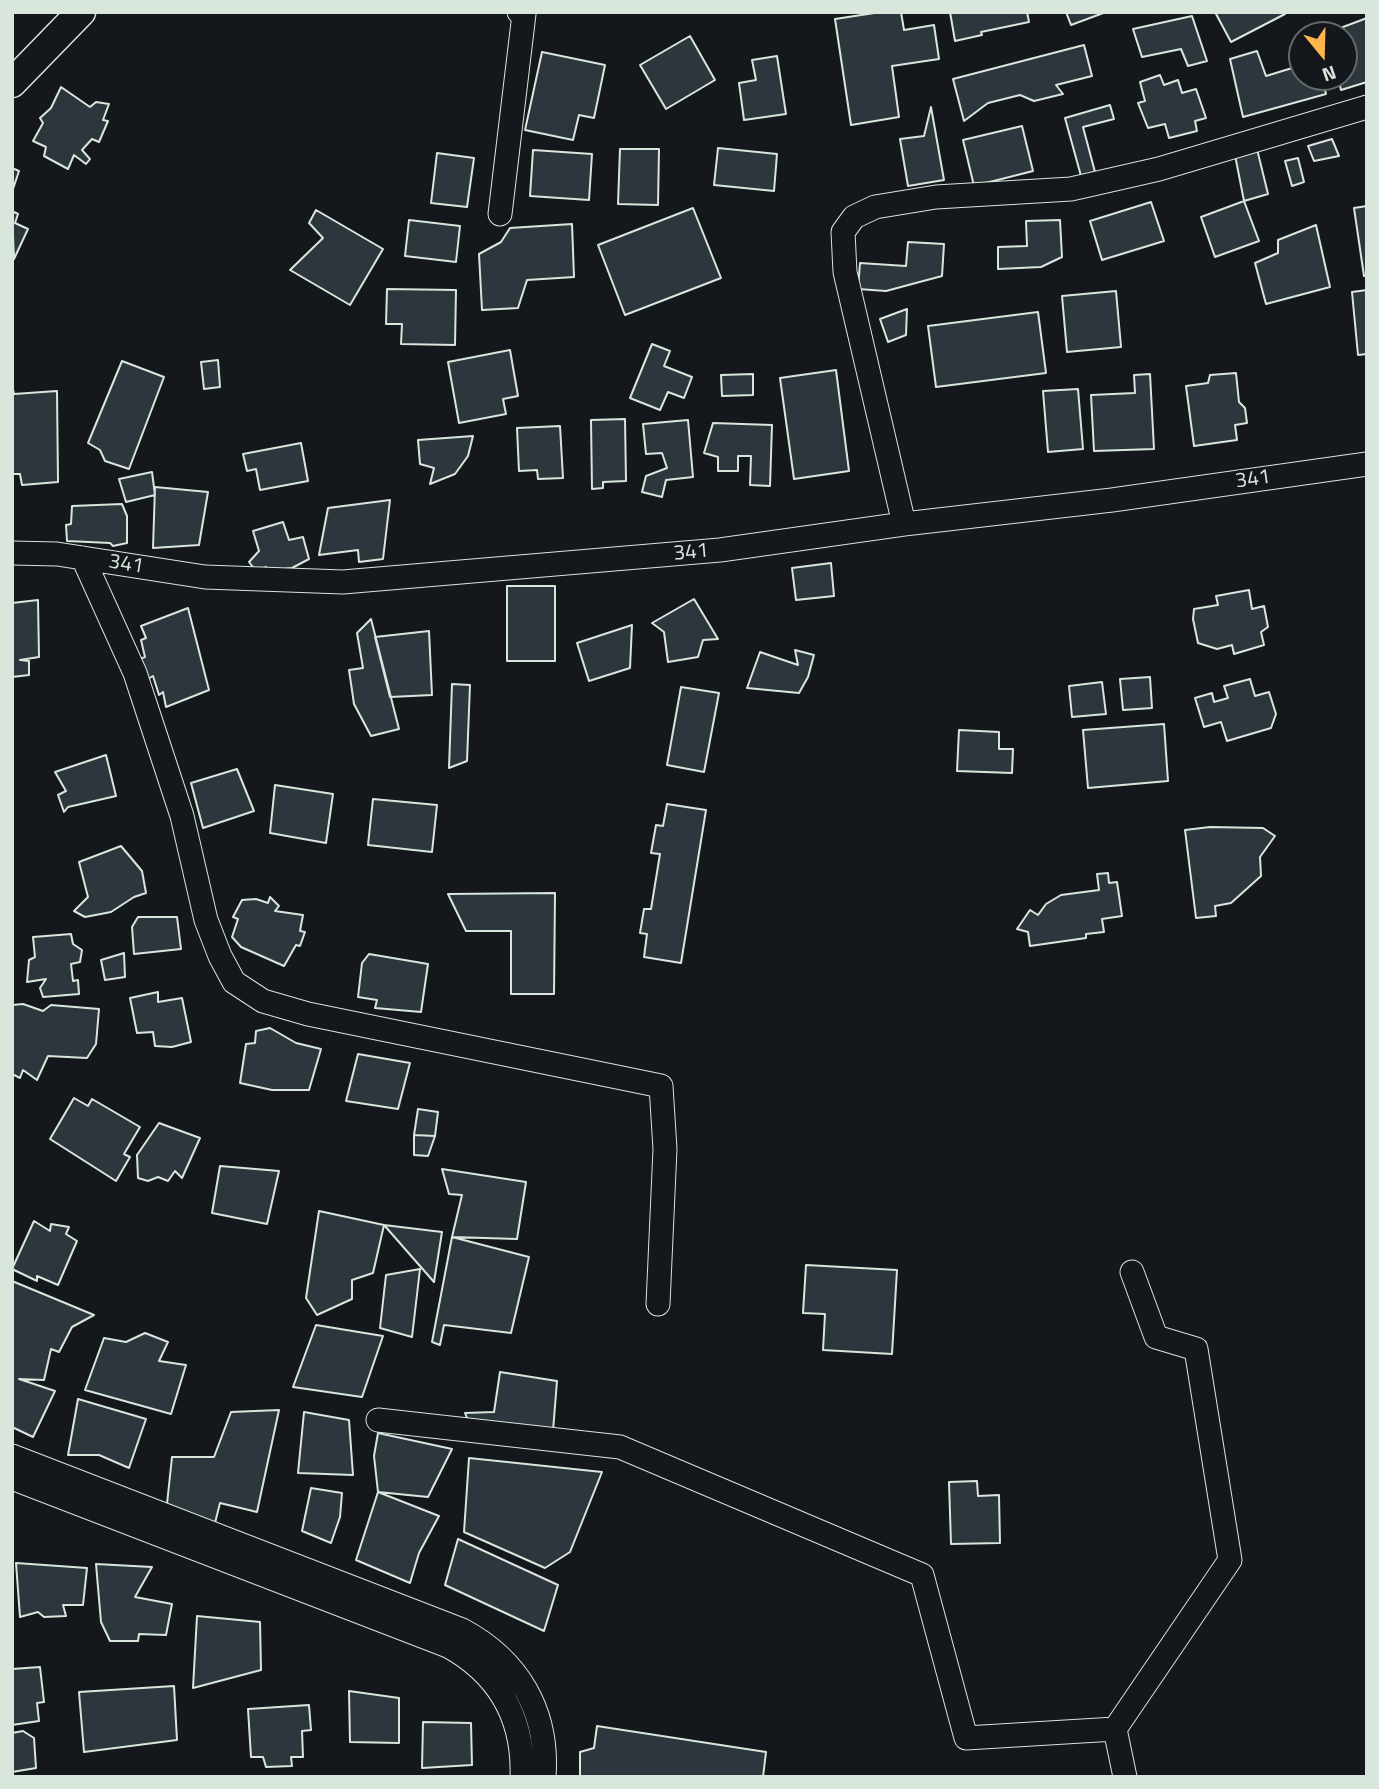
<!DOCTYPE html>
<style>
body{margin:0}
#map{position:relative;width:1379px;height:1789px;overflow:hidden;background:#14181c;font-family:"Titillium Web",sans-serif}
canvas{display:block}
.frame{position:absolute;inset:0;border:14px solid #d8e6dc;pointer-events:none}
.north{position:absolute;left:1288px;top:21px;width:70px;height:70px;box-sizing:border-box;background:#14181c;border:2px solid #626a69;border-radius:50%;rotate:161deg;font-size:19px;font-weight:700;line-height:28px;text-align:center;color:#d8e6dc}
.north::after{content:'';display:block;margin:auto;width:24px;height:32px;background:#ffb74d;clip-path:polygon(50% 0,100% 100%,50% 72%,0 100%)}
</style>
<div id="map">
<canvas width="1379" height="1789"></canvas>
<div class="frame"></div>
<div class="north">N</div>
</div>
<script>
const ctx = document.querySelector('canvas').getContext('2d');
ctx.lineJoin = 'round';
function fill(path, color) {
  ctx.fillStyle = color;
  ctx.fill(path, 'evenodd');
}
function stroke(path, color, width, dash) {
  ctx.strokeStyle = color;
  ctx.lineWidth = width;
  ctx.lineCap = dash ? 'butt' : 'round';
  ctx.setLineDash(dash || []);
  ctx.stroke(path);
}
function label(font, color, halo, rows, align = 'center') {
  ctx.font = font + ' "Titillium Web",sans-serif';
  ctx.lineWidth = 5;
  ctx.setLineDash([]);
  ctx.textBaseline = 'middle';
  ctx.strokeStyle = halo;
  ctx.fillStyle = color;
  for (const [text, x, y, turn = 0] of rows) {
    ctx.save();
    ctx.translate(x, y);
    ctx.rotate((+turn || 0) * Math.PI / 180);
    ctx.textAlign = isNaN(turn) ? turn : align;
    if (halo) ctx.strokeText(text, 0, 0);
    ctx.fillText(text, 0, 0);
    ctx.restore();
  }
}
const building = new Path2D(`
 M881,12H901L904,30L934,25L939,59L892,66L899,117L851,125L835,19Z
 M950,12H1027L1029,22L981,32L982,35L955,41Z
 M1066,12H1106L1071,25Z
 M1215,12H1284L1285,14L1231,42Z
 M1192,16L1207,61L1188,66L1181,49L1142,57L1133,29Z
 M1367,18V82L1341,90L1338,77H1344V69L1349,67L1344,54V35H1337L1335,30Z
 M690,36L715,80L666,109L640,65Z
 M1084,45L1092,76L1056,85L1063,94L1034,101L1020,95L988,103L964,121L953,79Z
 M1257,51L1266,76L1302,65V77H1322L1326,94L1243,117L1230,59Z
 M542,52L605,65L594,118L579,115L573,140L525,130Z
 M777,56L786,114L744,120L739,83L756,80L752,60Z
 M1160,75L1164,85L1178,80L1182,93L1196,89L1206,118L1195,121L1197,131L1169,138L1165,124L1148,128L1138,103L1145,101L1140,82Z
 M61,87L90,107L96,102L109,104L103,120L108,121L99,142L92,139L82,150L90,159L86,164L74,155L68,169L44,156L46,147L33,141L43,123L40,118L51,108Z
 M1110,105L1114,119L1083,127L1095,172L1081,176L1065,118Z
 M931,107L944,180L908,186L900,139L924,136Z
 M1022,126L1033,171L974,186L963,140Z
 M1332,139L1339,156L1314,161L1308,146Z
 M718,148L777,154L774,191L714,185Z
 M620,149H659L658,205L618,204Z
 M1257,149L1268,194L1244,201L1235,155Z
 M533,150L592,154L589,200L530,196Z
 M437,153L474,158L467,207L431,203Z
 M1298,158L1304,182L1292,186L1285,161Z
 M12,168L19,171L12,192Z
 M1244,201L1259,241L1215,257L1201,217Z
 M1151,202L1164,241L1102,260L1090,221Z
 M1367,206V276H1364L1354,208Z
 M693,208L721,278L625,315L598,245Z
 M316,210L383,249L350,305L290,270L323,238L309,223Z
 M12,211L18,214L15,223L28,229L14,259Z
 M409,220L460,226L456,262L405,256Z
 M1060,220L1062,257L1041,267L998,269V247L1027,246L1026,221Z
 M572,224L574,277L527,280L518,308L482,310L479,254L501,242L510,228Z
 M1316,225L1330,287L1266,304L1255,263L1278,253V240Z
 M908,242L944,244L942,276L886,291L858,289L860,263L906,266Z
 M387,289L456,290L455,345L401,344L402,324H386Z
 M1367,290V354L1358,355L1352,292Z
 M1116,291L1121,347L1067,352L1062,296Z
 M907,309L906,335L888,342L880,319Z
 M1038,312L1046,373L936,387L928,326Z
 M652,344L670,351L664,366L692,377L684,398L668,392L660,410L630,398Z
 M510,350L518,396L503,399L506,414L459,423L448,362Z
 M218,360L220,387L204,389L201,362Z
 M122,361L164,377L129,469L105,461L100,450L88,443Z
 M836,370L849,471L794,479L780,378Z
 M1236,373L1239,402L1245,408L1247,423L1235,425L1237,440L1194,446L1186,386L1208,383L1210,375Z
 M753,374V395L722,396L721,375Z
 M1150,374L1154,449L1094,451L1091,395L1135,393L1134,375Z
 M12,385L14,394L57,391L58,482L22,485L20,474H12Z
 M1078,389L1083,449L1048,452L1043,391Z
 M625,419L626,481L603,482V488L592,489L591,420Z
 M688,420L693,477L666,480L662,497L642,492L646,476L667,468L662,453L646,454L643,424Z
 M713,423L772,425L770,486L750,485L751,456H738V471H718V457L704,453Z
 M560,426L563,478L538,479L537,470L519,471L517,428Z
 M473,436L468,456L455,474L430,484L434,468L420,464L418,440Z
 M301,443L308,481L260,490L256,469L247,471L243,454Z
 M152,472L155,495L126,502L119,479Z
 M155,487L208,492L199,545L153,548Z
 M390,500L383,559L359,562L358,550L319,555L328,508Z
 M122,504L127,516V543L113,546L110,543L67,541L66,525L71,524L72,506Z
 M283,522L289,540L303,537L309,559L292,568L269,571L266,567L256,571L249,562L259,551L253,531Z
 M831,563L834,596L796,600L792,568Z
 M507,586H555V661H507Z
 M1249,590L1252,609L1264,606L1268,627L1261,632L1264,645L1234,654L1232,645L1217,649L1198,643L1193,619L1194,609L1218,605L1216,596Z
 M694,599L718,639L703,640L698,657L668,662L664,632L652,623Z
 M38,600L39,657L20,660L29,661V675L12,677V603Z
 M188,608L209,690L166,707L163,692L159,695L153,676L146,680L139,659L145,657L141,640L146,638L141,626Z
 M371,619L399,729L371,736L354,704L349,670L363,668L357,633Z
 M632,625L630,668L589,681L577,643Z
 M429,631L432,695L390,697L375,637Z
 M795,650L814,655L808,677L799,693L747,688L760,652L798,665Z
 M1150,677L1152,708L1123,710L1120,679Z
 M1250,679L1255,696L1269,692L1276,714L1271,728L1227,741L1221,722L1204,727L1195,698L1212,693L1214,702L1228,698L1224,686Z
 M1102,682L1106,714L1072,717L1069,686Z
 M452,684L470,685L467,761L449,768Z
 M681,687L719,693L704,772L667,765Z
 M1164,724L1168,781L1088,788L1083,730Z
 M959,730L999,732V749H1013L1012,773L957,771Z
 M106,755L116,796L68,807L64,812L58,795L66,791L55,772Z
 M237,769L254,811L203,828L191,783Z
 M275,785L333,794L326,843L270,833Z
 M373,799L437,805L432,852L368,845Z
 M667,804L706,810L681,963L644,957L647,934L640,933L644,909H651L660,854L651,853L656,825L663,826Z
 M1210,827L1263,828L1275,836L1260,857L1261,876L1231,903L1215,906L1216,916L1196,918L1185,830Z
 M121,846L142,871L146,893L134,897L111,912L85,917L74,911L88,897L79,862Z
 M1108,873L1109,883L1117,882L1122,916L1102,919L1104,932L1086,934V938L1030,946L1028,932L1017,929L1030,910L1038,915L1046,904L1061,895L1099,890L1097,874Z
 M555,893L554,994H511V931H466L448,894Z
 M270,897L279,906L275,911L303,915L300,931L305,932L300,946L296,945L284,966L241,947L232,937L238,919L233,917L242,900L256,899L268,903Z
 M138,917H177L181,949L134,954L132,927Z
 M71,934L73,944L82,950L80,962L71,964L73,981L78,980L79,994L43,997L40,988L46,979L27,982L29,960L35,957L33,937Z
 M124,953L125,977L105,980L101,960Z
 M369,954L428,964L421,1012L375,1008L377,1000L358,997L362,963Z
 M158,992V1002L182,998L191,1042L172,1047L155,1046L153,1032L137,1033L130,998Z
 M23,1004L43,1011L51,1005L99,1009L96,1044L87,1058L48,1056L37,1080L23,1070L20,1078L12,1074V1005Z
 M270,1028L296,1043L321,1049L309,1090H272L240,1083L246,1044L255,1043L256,1031Z
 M358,1054L410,1063L398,1109L346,1101Z
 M74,1098L88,1106L92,1099L140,1127L124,1154L130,1157L116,1181L50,1139Z
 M418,1109L438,1112L435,1136L414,1135Z
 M159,1123L200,1138L182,1178L175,1171L168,1181L158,1177L148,1181L138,1178L137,1155Z
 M414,1135L435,1136L428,1156L414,1155Z
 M220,1166L279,1171L267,1224L212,1213Z
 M442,1169L526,1182L517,1239L452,1237L462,1195L449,1194Z
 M319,1211L384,1225L373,1273L352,1280V1299L317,1315L306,1298Z
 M34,1221L50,1231L51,1224L69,1227L66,1234L77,1241L58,1285L37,1276V1281L12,1269Z
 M384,1225L442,1232L434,1282Z
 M452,1237L529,1257L511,1333L444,1325L440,1345L432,1342Z
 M806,1265L897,1270L892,1354L823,1350L825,1314L803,1313Z
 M420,1269L412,1337L380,1328L386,1275Z
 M12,1281L94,1315L72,1327L59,1352L51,1349L44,1380L19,1379L55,1391L33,1437L12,1427Z
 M316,1325L383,1336L362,1397L293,1387Z
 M145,1333L168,1342L159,1361L186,1365L171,1414L85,1390L104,1338L126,1342Z
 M500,1372L557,1381L553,1431L469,1423L465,1413L494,1412Z
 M78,1399L146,1419L129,1468L99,1455H68Z
 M279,1410L257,1512L220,1503L215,1523L167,1504L172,1457H214L231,1412Z
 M304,1412L349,1420L353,1475L298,1473Z
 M378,1433L452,1449L428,1497L378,1492L374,1456Z
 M469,1458L602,1472L570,1552L545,1568L464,1532Z
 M977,1481L978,1496L999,1495L1000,1543L951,1544L949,1482Z
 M311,1488L342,1493L340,1517L331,1543L302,1531Z
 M378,1492L439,1516L419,1553L410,1583L356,1560Z
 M458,1539L558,1585L544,1631L445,1585Z
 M16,1563L87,1568L83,1605H63L66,1616L44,1617L38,1612L20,1617Z
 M96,1564L152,1567L135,1597L172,1604L166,1635L139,1634L138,1641H110L101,1622Z
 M197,1616L260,1622L261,1670L193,1688Z
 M40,1667L44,1702L37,1703L39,1721L12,1725V1669Z
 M174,1686L177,1740L84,1752L79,1692Z
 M349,1691L399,1698V1743L350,1742Z
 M309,1705L311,1730L302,1731L303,1757H291L292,1766L266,1767L263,1757H251L248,1709Z
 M423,1722L471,1723L472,1765L422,1768Z
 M597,1726L766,1752L763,1777H580V1752L594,1748Z
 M23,1731L34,1738L36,1768L12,1772V1733Z`);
fill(building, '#2c363c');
stroke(building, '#d8e6dc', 2);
const minor = new Path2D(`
 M500,214L524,14L519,12
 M904,524L845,272L843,232L854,217L875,207L936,197L1071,189L1159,169L1367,107
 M12,553L57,554L205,577L343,582L720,550L904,524L1112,500L1367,464
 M83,558L135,673L182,816L206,920L220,956L234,982L263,1001L308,1014L661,1086L665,1149L658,1304
 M378,1420L620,1447L922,1575L966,1738L1115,1729L1125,1777
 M12,1456L462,1630C518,1660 549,1711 544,1777
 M12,1478L448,1646C499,1674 524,1718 522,1777
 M1115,1729L1230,1560L1196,1349L1156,1337L1132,1272`);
const tertiary = new Path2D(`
 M12,83L81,12`);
stroke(minor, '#d8e6dc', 25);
stroke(tertiary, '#d8e6dc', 31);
stroke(minor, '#14181c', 23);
stroke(tertiary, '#14181c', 28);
label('21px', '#d8e6dc', '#14181c', [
 ["341",1253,480,-8],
 ["341",691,553,-5],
 ["341",126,565,9]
]);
</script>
